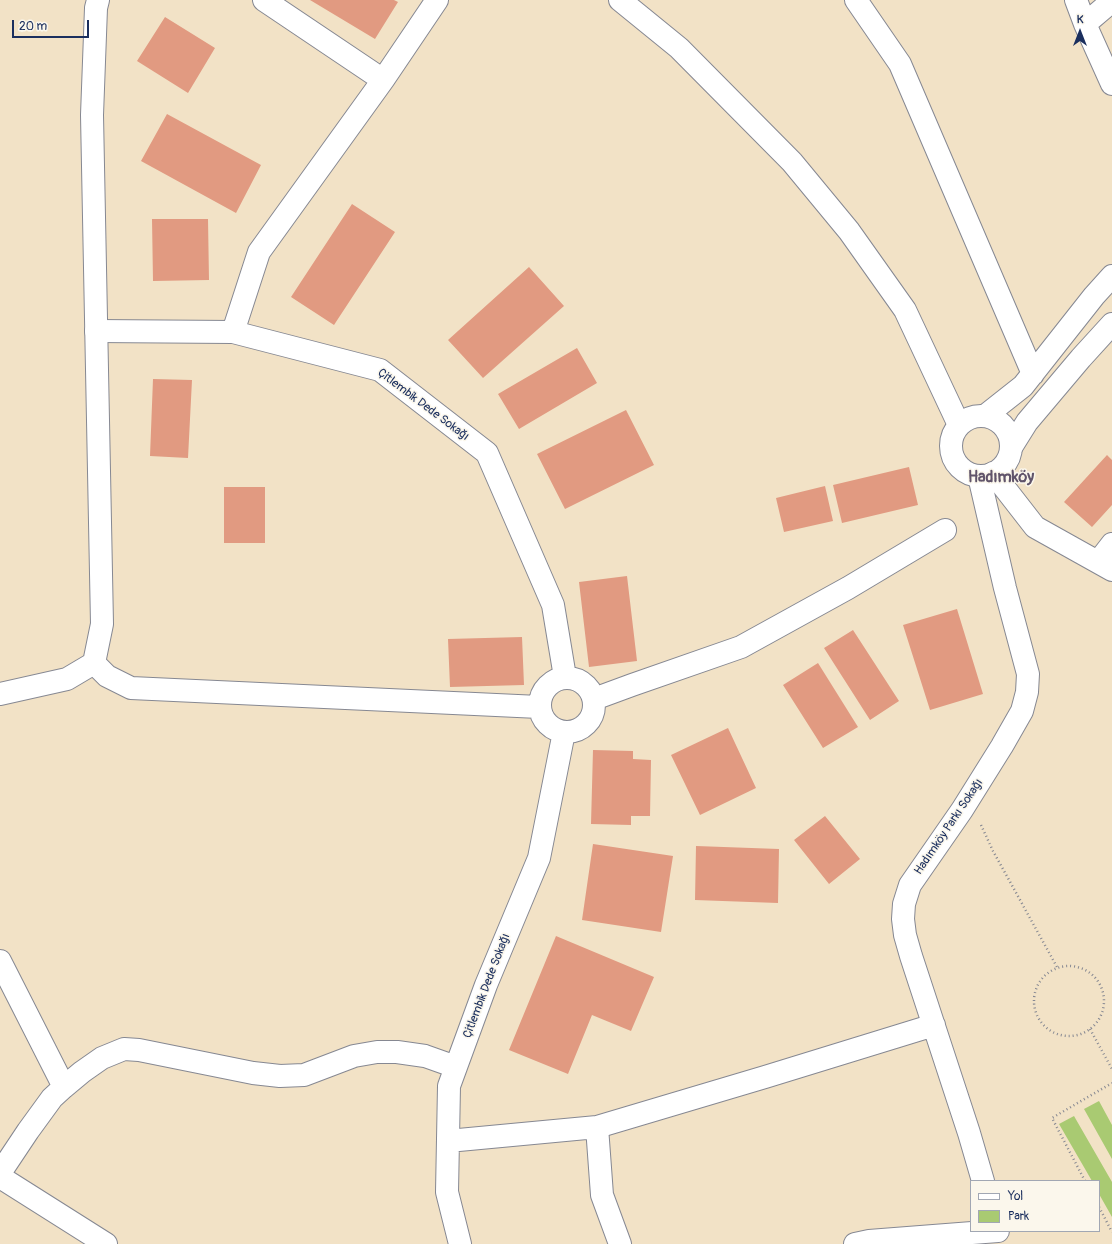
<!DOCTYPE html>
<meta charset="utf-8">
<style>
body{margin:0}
#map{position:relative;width:1112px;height:1244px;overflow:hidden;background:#f2e2c6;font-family:Pangolin,sans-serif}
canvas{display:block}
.legend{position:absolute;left:970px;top:1180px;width:130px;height:52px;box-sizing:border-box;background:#fbf7ec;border:1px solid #a1a7b3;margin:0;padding:5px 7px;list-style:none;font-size:12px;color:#1b2f5e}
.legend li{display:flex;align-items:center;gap:8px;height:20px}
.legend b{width:20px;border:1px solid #a1a7b3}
.north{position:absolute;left:1060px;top:12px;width:40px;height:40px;-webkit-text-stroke:3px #fbf7ec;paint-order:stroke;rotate:0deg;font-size:11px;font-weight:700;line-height:16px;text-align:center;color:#1b2f5e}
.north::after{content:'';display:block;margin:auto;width:14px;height:18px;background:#1b2f5e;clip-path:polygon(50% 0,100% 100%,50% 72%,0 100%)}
.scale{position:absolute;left:12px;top:20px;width:77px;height:18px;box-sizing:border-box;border:2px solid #1b2f5e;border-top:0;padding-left:5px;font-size:12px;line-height:14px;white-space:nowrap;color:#1b2f5e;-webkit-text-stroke:3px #fbf7ec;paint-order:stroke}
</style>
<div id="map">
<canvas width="1112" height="1244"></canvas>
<ul class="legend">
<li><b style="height:5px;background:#fff"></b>Yol</li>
<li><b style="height:11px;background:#a9ca72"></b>Park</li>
</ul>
<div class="north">K</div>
<div class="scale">20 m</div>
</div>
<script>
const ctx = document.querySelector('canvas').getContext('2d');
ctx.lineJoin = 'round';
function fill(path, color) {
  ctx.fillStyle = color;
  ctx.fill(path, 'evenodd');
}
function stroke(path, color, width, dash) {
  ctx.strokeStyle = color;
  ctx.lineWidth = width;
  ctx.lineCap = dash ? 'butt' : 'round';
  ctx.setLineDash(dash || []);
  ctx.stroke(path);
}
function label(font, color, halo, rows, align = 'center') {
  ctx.font = font + ' Pangolin,sans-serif';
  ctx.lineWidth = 3;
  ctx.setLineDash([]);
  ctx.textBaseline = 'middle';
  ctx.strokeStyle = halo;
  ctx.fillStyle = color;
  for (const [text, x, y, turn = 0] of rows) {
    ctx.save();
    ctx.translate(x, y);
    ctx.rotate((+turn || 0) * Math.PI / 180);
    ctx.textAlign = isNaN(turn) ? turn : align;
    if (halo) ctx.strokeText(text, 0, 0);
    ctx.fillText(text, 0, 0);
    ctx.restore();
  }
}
fill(new Path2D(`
 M1099,1101L1112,1125V1159L1084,1109Z
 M1074,1116L1112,1182V1217L1099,1194V1181H1092L1059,1124Z`), '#a9ca72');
fill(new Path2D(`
 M310,0H394L398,2L375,39Z
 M165,17L215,48L188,93L137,61Z
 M167,114L261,165L236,213L141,161Z
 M352,204L395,232L334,325L291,297Z
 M152,219H208L209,280L153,281Z
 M529,267L564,306L483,378L448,340Z
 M577,348L597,383L519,429L498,394Z
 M153,379L192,380L188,458L150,456Z
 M626,410L654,465L565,509L537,454Z
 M1107,455L1112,460V505L1092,527L1064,502Z
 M909,467L918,505L842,523L833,485Z
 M825,486L833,521L784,532L776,498Z
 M224,487H265V543H224Z
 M627,576L637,661L589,667L579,582Z
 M957,609L983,694L930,710L903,625Z
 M853,630L899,701L870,720L824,648Z
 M522,637L524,685L450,687L448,639Z
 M818,663L858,727L823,748L783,685Z
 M728,728L756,788L700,815L671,755Z
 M593,750L633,751V759L651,760L650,816H631V825L591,824Z
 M825,816L860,859L829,884L794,840Z
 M593,844L673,856L661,932L582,920Z
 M696,846L779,849L778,903L695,900Z
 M556,936L654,977L631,1031L592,1015L568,1074L509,1050Z`), '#e19a81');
const minor = new Path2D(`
 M264,0L383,80
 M856,0L900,64L1033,374
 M1076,0L1085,24L1112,84
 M1085,24L1112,1
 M96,331L233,332L380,370L487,453L553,605L565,677
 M233,332L259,252L383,80L437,0
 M985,416L1023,386L1094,296L1112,276
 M1012,446L1027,422L1081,358L1112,324
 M993,473L1035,527L1112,570
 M979,476L1005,588L1028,674L1027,692L1022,711L1002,746L962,810L910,885L904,904L903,919L905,935L911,956L969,1133L983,1181
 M1098,562L1112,544
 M94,663L107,676L131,688L539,707
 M540 705a27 27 0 1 1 54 0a27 27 0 1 1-54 0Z
 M594,699L632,685L741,647L848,588L945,530
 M0,961L64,1087
 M597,1127L602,1195L620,1244
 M448,1141L597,1127L765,1077L934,1025
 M0,1173L28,1131L52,1098L64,1087L82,1072L102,1058L124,1049L139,1050L253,1073L280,1076L304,1075L354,1056L377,1052H397L425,1056L456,1067
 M460,1244L447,1192L449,1086L486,985L539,858L564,732
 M855,1244L869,1241L998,1231`);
const major = new Path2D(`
 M620,0L679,48L792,162L849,231L905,310L959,425
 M951 446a30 30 0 1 1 60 0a30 30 0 1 1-60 0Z
 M0,694L67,679L94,663L102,624L92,115L96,8L98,0
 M0,1177L106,1244`);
stroke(minor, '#868892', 24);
stroke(major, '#868892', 24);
stroke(new Path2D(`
 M981,825L993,851L1057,967
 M1034 1001a35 35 0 1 1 70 0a35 35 0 1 1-70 0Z
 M1090,1029L1112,1069
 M1085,1181L1052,1118L1112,1083
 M1099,1207L1112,1232`), '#868892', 2.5, [1, 3]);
stroke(minor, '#fff', 22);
stroke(major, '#fff', 22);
label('12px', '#1b2f5e', '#fbf7ec', [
 ["Çitlembik Dede Sokağı",423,405,37],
 ["Hadımköy Parkı Sokağı",949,827,-56],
 ["Çitlembik Dede Sokağı",487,986,-69]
]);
label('bold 16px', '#60546a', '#fbf7ec', [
 ["Hadımköy",1001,478]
]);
</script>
